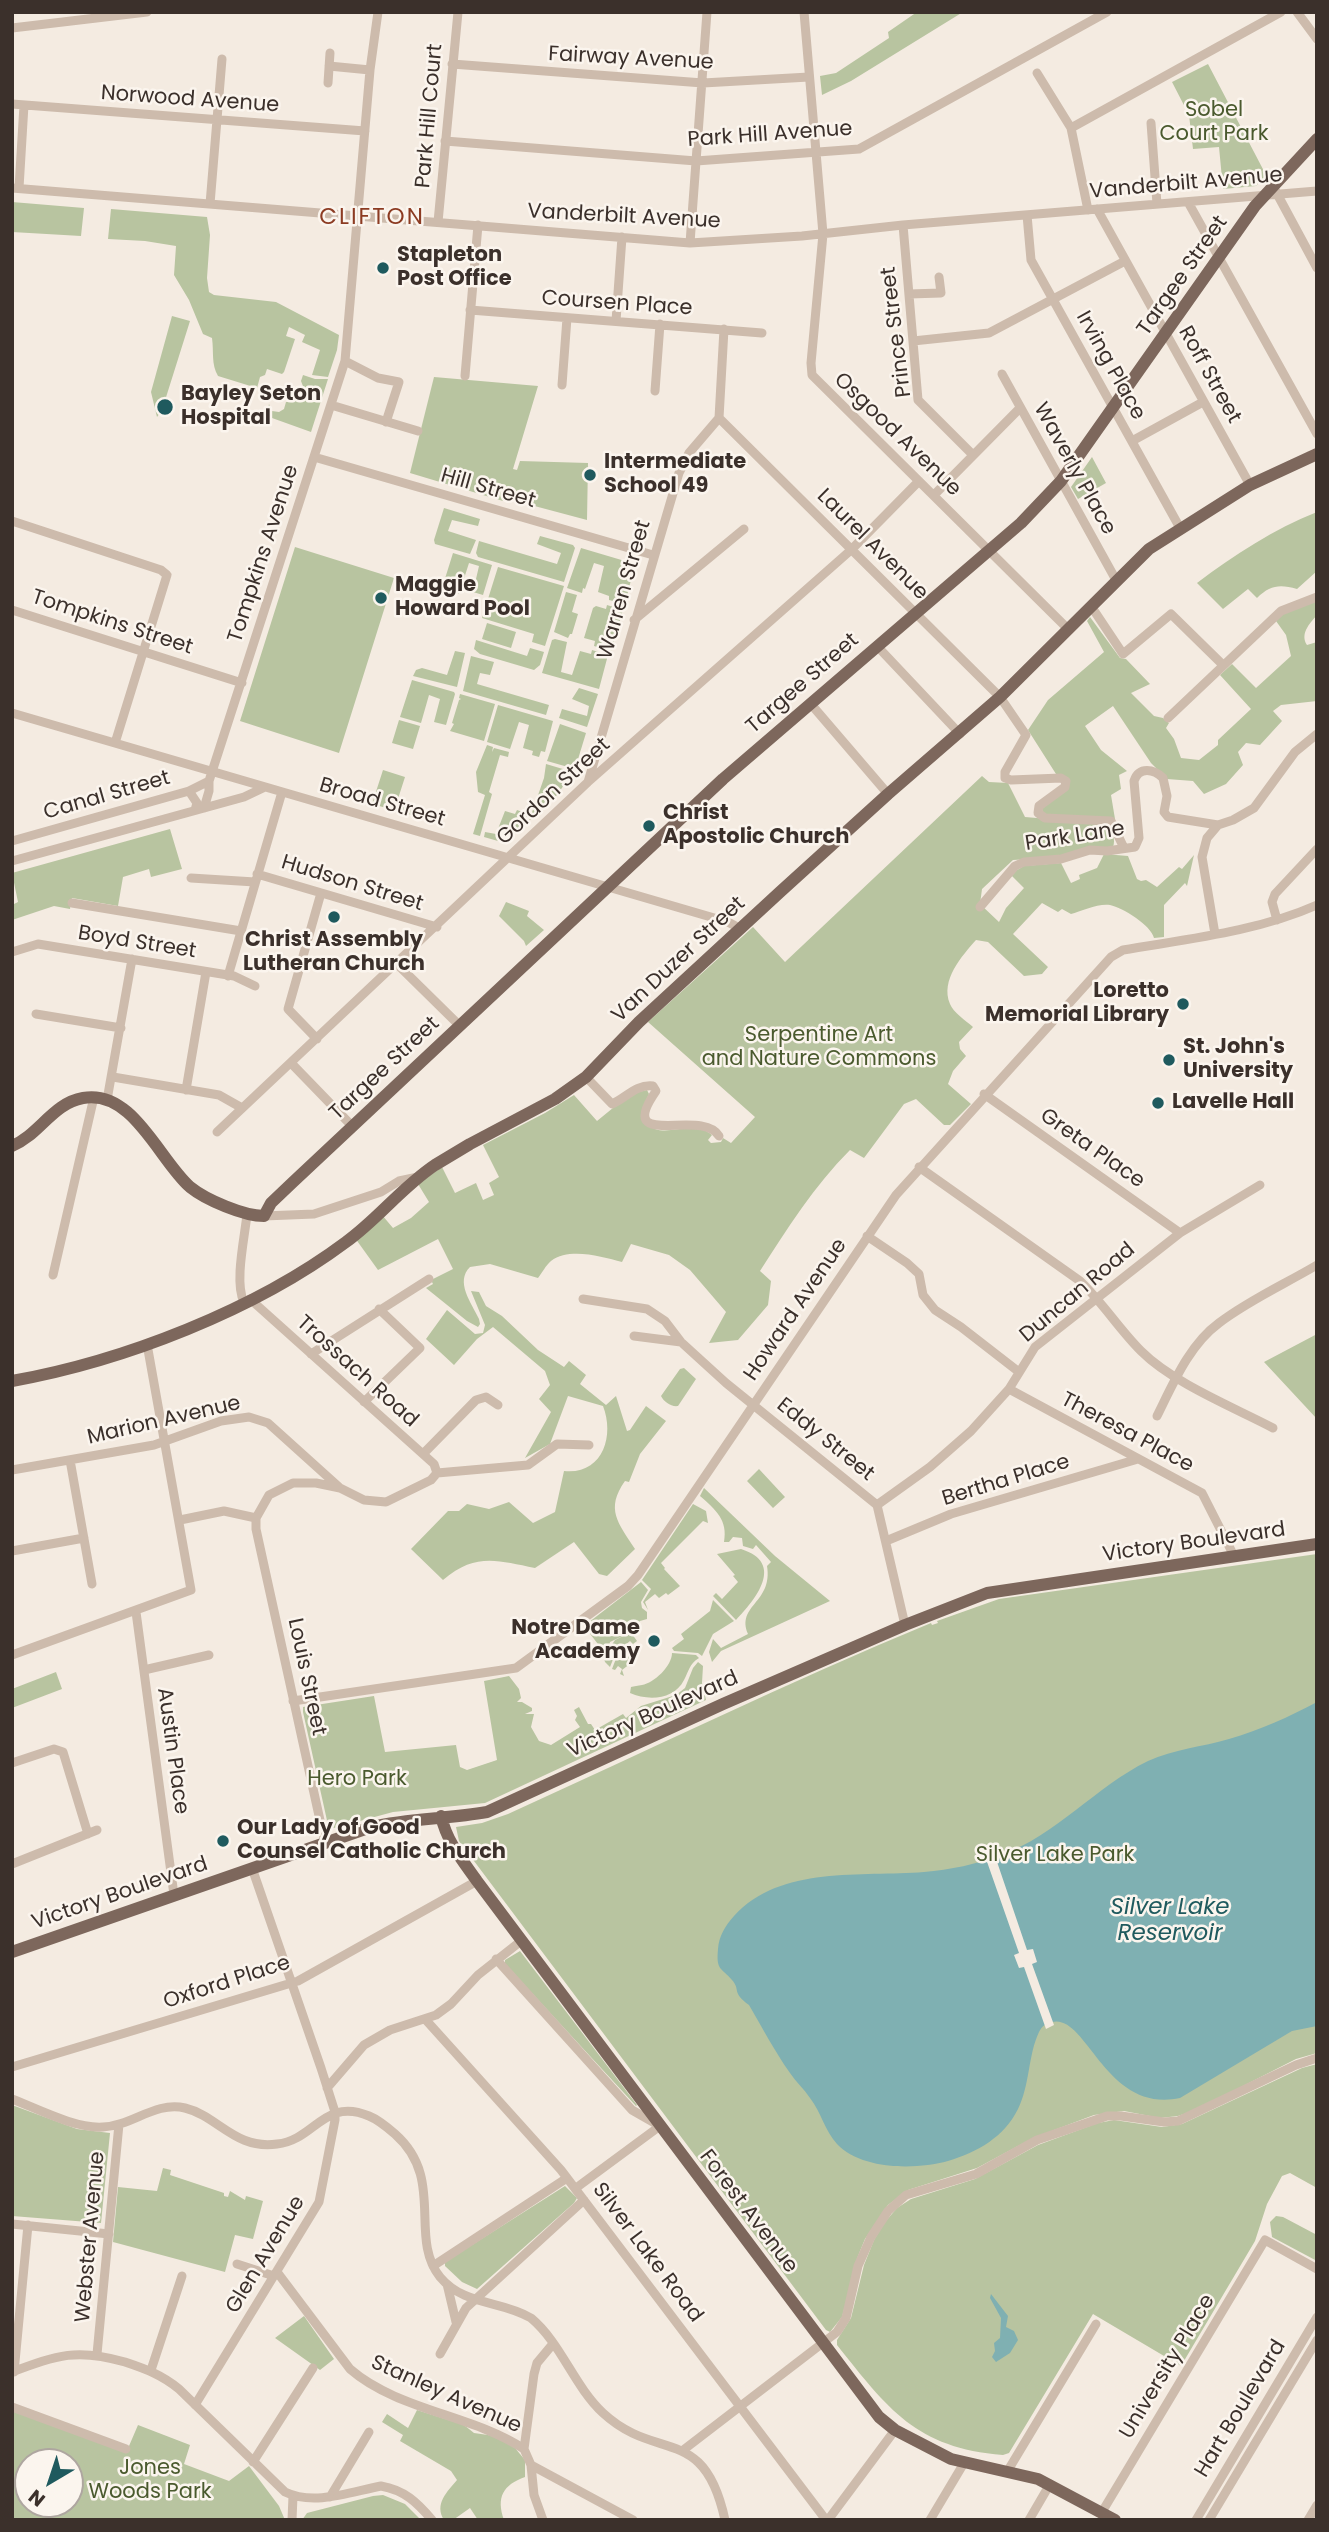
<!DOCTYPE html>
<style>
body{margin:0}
#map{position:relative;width:1329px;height:2532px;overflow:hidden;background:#f4ebe1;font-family:Poppins,sans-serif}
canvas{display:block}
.frame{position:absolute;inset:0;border:14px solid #3b302b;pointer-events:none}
.north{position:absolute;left:14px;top:2448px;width:70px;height:70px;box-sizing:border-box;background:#fbf5ee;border:2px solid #aea6a0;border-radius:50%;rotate:219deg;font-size:19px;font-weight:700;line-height:28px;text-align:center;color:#3b302b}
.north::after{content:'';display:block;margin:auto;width:24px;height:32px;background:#1f5a5e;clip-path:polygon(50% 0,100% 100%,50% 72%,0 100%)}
</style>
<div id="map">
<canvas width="1329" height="2532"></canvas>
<div class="frame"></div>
<div class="north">N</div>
</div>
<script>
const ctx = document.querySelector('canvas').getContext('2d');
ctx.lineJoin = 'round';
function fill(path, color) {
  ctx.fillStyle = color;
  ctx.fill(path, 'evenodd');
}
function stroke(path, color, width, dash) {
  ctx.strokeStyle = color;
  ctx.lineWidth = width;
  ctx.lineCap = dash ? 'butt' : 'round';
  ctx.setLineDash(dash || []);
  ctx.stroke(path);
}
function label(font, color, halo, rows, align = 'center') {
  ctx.font = font + ' Poppins,sans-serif';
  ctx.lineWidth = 5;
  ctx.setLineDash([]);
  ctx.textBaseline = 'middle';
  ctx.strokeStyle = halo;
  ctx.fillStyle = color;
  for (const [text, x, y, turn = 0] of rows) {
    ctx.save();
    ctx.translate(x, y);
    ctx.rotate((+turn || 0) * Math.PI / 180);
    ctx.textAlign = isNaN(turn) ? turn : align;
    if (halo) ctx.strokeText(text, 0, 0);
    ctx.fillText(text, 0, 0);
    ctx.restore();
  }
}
fill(new Path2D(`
 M917,12H963L851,81L822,95L820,76L836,73L889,38L888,32Z
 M1208,64L1266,175L1256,186L1223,189L1219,147L1193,149L1189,115L1172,82Z
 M12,202L84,208L81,236L12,232Z
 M111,209L207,217L210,235L207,278L209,292L214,295L276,302L339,335L337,350L328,377L312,375L320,350L302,342L305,335L289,327L286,336L295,339L284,372L282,374L267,369L265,375L260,377L257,388L218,376C211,364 214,352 212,338L203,334L189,300L174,275L176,246L145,241L108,239Z
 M172,316L190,321L162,410L157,417L151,392Z
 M303,375L315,379H328L311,432L272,418L267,413L269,404L272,411L279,412L284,409L286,402C298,403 299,397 304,389L301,381Z
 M434,377L538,386L513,469L517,470L520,461L588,463L587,520L512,500L510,495L506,494L503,501L410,473Z
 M1092,457L1106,483L1078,499L1071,487Z
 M444,508L480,519L478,526L452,520L448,531L476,540L470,554L435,544L434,540Z
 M1317,512V571L1297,589C1280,584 1270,585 1257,598L1248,589L1223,609L1197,583C1234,555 1274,529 1317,512Z
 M540,536L573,545L575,548L564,582L478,557L476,553L479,541L557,564L561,553L537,544Z
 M295,547L394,578L339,753L240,721Z
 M581,548L635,564L625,604L609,600V596L598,592L604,566L594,563L585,589L583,588L582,593L567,588Z
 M453,553L492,565L483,595L473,592L479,566L469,563L459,594L445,589L443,585Z
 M498,567L564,586L545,646L532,642L534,634L482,618Z
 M566,592L577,595L572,612L578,614L572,634H570L568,638L554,632Z
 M1317,600V615C1309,624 1300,634 1307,645L1317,642V701L1281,705L1273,711L1282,721L1260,745L1246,743L1238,752L1243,765L1226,784L1204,794L1193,781L1167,779L1151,763L1113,706L1085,726L1101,750L1127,771L1119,775L1121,789L1111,795L1115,819L1051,816L1043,813L1042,809L1068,786L1056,774L1028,730L1048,700L1104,652L1087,621L1090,617L1120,658L1126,659L1150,684L1131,693L1154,716L1163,718L1169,723L1166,728L1174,739L1181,758L1199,760L1218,745V740L1251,709L1220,675L1232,664L1256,688L1291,656L1286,635L1276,621L1283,613Z
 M607,605L623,610L611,651L594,646L595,641L584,638L593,608L596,606L606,609Z
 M487,623L516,632L511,648L482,639Z
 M555,639L567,642L561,672L572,675L580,651L591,654L592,650L608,655L599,689L542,673L552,640Z
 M476,640L527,656L530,648L544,652L540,665L534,670L480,654L474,649Z
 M455,651L465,653L457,687L413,676L416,670L422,668L447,675Z
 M471,656L494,662L490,675L480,673L477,684L549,705L546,715L463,691Z
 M412,680L454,692L455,694L446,725L434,722L440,699L429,695L421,723L400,717Z
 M579,688L598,694L587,727L559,718L562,709L587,716L589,706L572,699Z
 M460,694L495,704L484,741L450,731L454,724L452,723L459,700L461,699L459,698Z
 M498,705L553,721L545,752L541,751L539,757L532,755L533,751L523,748L529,725L519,722L510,749L487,742Z
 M399,720L420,726L413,749L392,743Z
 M560,724L586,733L575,769L547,761Z
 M487,745L493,747L492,752L494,748L509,752L508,757L500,755L489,792L492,794L480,836L473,834L485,795L478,792L476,772Z
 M546,764L573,772L557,795L529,821L544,778Z
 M383,770L405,777L396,805L407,808L408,804L422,808L419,817L372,804Z
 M982,776L989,782L1008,783L1025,817L1108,824C1112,829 1116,840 1113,847L1062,857L1013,860L982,889L980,904L999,922L1006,908L1024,888L1010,874L1024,866L1061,863L1071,883L1080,879L1079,875L1097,868L1104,854L1128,856L1137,879L1141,881L1146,880L1157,887L1179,867L1182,869L1194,855L1187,886L1185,883L1164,905V937L1154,938C1151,925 1123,908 1110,905C1099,903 1081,911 1071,914L1062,909L1058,912L1042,903L1013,934L1048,967L1042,974L1024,976L988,942L976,940C962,956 940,980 950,1004C953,1012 966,1021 973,1027L959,1042L960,1049L966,1056L953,1071L948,1084L971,1104L950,1125H944L916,1099L904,1104L864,1158L850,1150C814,1186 787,1229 760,1271L771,1281L768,1305L738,1340L709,1343L726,1312L690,1270L669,1255L631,1244L622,1262C602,1257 570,1247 551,1261C546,1265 542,1273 538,1278L490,1264L470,1267C455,1282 471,1302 479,1319L480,1324L478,1327L467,1321L426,1288L433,1284L431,1280L453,1269L438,1239L378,1270L355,1238L382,1215L393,1228L411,1218L429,1202L418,1184L442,1167L455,1193L476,1183L483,1200L494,1195L489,1183L499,1177L483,1145L545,1113L574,1095L597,1121L630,1094L647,1090L649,1094L643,1107L642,1117C646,1122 650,1127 655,1129C672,1135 693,1120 712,1135L708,1140L711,1143L721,1142L723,1138L731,1143L755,1117L648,1022L753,927L785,962Z
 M517,810L528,814L525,825L505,843L484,837L485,832L496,834L505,811L515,814Z
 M170,829L182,869L151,877L149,869L123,877L118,906L72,898L70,909L54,906L12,920V905L18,902L12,873Z
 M506,902L529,911L527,916L544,930L526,946L524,941L499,916Z
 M471,1291L479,1292L486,1306L502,1316L538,1350L564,1367L569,1361L586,1375L580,1384L606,1405L616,1396L627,1431L630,1430L646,1406L666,1421L640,1454L629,1482L625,1481C605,1509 618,1523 635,1549L607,1576L599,1574L574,1542L535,1568C498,1561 476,1552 443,1580L411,1549L448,1511H459L467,1504L489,1509L509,1502L533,1523L555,1512L564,1471C602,1475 615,1437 603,1406L568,1396L550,1444L525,1458L551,1412L539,1399L550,1385L545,1371L493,1327L477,1339L454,1365L426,1339L447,1310L475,1334L483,1333L485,1325Z
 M1317,1334V1419L1264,1362Z
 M684,1368L696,1379L678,1406C671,1407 664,1402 661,1396L680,1369Z
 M759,1469L785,1497L773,1508L747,1481Z
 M704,1488L775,1556L830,1601L721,1651L712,1662L709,1652L713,1639L721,1648L748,1634C736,1605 773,1603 767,1566L771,1562L756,1545L753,1549L743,1546L742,1538L733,1537L729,1542H724C728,1520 716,1510 700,1496Z
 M693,1504L706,1511L708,1523L703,1521L661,1563L665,1568L664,1569L680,1586L668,1595L666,1593L659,1598L655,1594L645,1602L648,1610L643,1602L651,1589L642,1580Z
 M741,1549C786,1563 755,1600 736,1620L713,1596L716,1593L722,1599L738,1582L733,1576L735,1575L717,1554Z
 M1317,1554V2053L1296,2059L1198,2109L1178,2116L1160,2118L1124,2111L1094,2115L1033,2138L977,2168L908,2190L888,2205L865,2239L858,2256L842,2317L830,2332L826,2330L459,1841L456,1827L482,1823L508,1814C649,1750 788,1682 931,1623L932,1625L938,1623L937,1621L999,1599Z
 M641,1582L648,1590L641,1602L642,1608L647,1612V1619L640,1621L633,1631L610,1642L609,1647L614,1657L610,1667L605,1662L601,1648L584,1626Z
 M713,1600L734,1621L713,1634L702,1656L698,1653L674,1651L672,1648L684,1639L681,1634L710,1611Z
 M627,1634H632L637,1641L633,1644L630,1641L624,1646L632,1656L635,1654L636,1656L634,1658L635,1660L622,1670L624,1676L620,1674L622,1669L618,1666L615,1670L612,1669L617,1656L611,1646L615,1640Z
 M672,1653L696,1655L699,1658C689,1664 689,1671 684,1680C674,1700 648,1701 630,1693L631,1687C634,1686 638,1686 642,1685C654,1683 672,1666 672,1653Z
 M698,1662L703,1666L702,1683L706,1700L485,1803L393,1812L334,1828L328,1825L303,1712V1707L374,1696L385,1752L456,1745L460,1767L467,1770L497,1760L484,1681L509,1676L519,1689L521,1698L517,1702H522L532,1708V1711L525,1714H534L531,1727L539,1741L551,1745L580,1727L575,1720L577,1716L574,1710L579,1707L588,1724H591L595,1730L623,1714L626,1718L641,1706L676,1695L685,1688L693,1668Z
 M56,1672L62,1689L12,1708V1689Z
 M520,1951L637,2105L636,2106L505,1964V1960Z
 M1317,2064V2188L1290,2173L1282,2176L1267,2204L1255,2241L1181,2366L1093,2314L1009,2453L1003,2455C916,2448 888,2409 837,2345V2340L851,2318L864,2265L874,2240L885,2222L897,2208L911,2199L975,2179L1038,2145L1098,2123L1114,2120L1162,2127L1182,2124L1302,2068Z
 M12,2105L77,2129L110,2133L101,2223L12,2216Z
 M163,2168L171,2170L170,2175L224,2193V2196L228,2197L230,2191L245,2200L246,2196L263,2201L253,2239L235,2235L225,2272L113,2242L118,2187L157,2191Z
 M565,2186L577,2198L574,2203L477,2289L462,2282L445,2266V2262Z
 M1276,2216L1283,2217L1317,2235V2261L1272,2237L1270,2222Z
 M304,2316L334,2359L320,2370L275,2338Z
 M417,2410L464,2425L474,2433L495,2436L515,2448L525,2460V2477C503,2485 496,2497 504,2520H478L470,2508L453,2520H444C434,2504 447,2492 457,2480L451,2471L400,2441L403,2435L382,2422L387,2414L408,2428Z
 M12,2411L126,2453L138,2425L190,2445L184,2464L229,2481L249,2466L279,2506L285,2520H12ZM28,2462H70V2504H28Z
 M383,2495L405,2504L421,2520H302L307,2513L373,2496Z`), '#b8c4a0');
fill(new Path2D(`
 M1317,1702V2026L1292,2031L1180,2098C1105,2114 1087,2013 1052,2022C1046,2023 1042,2026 1039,2032C1028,2055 1030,2085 1018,2109C1004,2137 978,2152 948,2161C915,2170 862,2170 837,2144C825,2131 821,2112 810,2098C804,2089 796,2082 790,2073C775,2052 762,2027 749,2005C731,1992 741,1990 732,1980C721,1967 716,1971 718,1949C719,1936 725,1926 734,1916C780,1865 862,1877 924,1872C950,1870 977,1864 1001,1855C1057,1835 1095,1787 1148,1761C1174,1749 1202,1747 1229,1739C1260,1730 1289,1717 1317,1702Z
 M991,2294L1008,2316L1006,2327L1014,2331L1018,2340L1010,2353L996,2362L992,2357L995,2351L994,2343L1000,2338L1001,2318L990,2298Z`), '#7fb0b2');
fill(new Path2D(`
 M994,1853L1027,1950L1033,1949L1037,1962L1032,1964L1054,2025L1046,2029L1024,1967L1019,1968L1014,1955L1019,1953L985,1856Z`), '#f4ebe1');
stroke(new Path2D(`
 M804,12L823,234L811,363L812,375L1068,629
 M1297,12L1317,39
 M12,28L147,12
 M452,64L703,83L809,77
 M329,66L370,70
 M1037,73L1071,128L1088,210
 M328,83L330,53
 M12,104L365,131
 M1151,123L1157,204
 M1071,128L1281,12
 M445,141L696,161L859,149L1107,12
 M12,188L690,243L802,236L903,225L1317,191
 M19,188L24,105
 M1275,190L1317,268
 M1188,202L1317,434
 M210,204L222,59
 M1097,209L1250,485
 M1027,215L1031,260L1180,528
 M438,222L458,12
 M903,225L918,400L973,455
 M690,243L707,12
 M909,294L941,293L939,277
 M470,310L762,333
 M616,321L622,237
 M913,341L989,333L1125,261
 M345,361L378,378L399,382L386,422
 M1002,374L1116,580
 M465,376L478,225
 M562,385L567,318
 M655,391L660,324
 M331,405L418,431
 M719,418L1000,697L1026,735L1005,772V778L1011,780L1061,778L1066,781L1065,787L1039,806L1038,813L1045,818L1111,821L1124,848
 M719,418L724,329
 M1132,441L1203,402
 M314,457L653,555
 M934,495L1020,408
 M12,521L161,570L167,575L115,743
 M1091,606L1123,654L1171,614L1223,665
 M12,610L242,683
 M634,620L744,529
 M877,646L960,734
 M810,703L888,794
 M12,713L728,922L741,929
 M1168,718L1281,611L1317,597
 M588,782L679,473L689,453L719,418
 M189,791L197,803L195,810
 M204,808L209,791V781L345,361L370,70L378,12
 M1218,825L1233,820L1254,808L1295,752L1317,734
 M12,841L189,791L209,781
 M12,861L244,797L265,787
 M257,874L437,927
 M191,878L255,882
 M72,903L241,931
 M980,907L1015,866L1024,862L1061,859L1090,850L1107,851L1135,847L1139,838L1134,781C1139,766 1154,769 1163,778L1167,796L1164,812L1168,817L1218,825
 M1277,920L1272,902L1275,894L1317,849
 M1215,934L1202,857L1207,838L1218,825
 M12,952L38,944L234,976L255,986
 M397,964L460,1026
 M228,976L282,792
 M36,1014L121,1028
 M317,1039L288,1009L321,893
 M291,1063L352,1126
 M113,1077L219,1095L242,1108
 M586,1077L612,1104C626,1098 636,1084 653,1086L656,1091C614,1152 702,1107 719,1136
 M186,1090L206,972
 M984,1094L1180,1233
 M107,1100L132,959
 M217,1132L588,782L851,550L919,481
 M919,1167L1080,1281C1103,1303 1119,1329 1141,1351C1173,1383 1233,1407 1273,1428
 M264,1216L314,1214L381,1192L399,1181L418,1177
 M867,1236L907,1263L919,1274L923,1295L935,1310L961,1327L1019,1372
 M53,1275L94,1097
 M250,1299L434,1464L437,1473
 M583,1299L647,1309L665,1321L681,1342L726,1383L877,1505L905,1625
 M244,1302C234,1283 245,1236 247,1214
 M634,1336L681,1342
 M311,1354L429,1279
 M1009,1389L1202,1493L1234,1556
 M364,1402L420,1348L379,1309
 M1157,1416C1173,1384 1189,1345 1219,1323C1249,1300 1285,1284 1317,1265
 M423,1454L476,1400L486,1397L498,1405
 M70,1460L92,1584
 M12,1470L154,1445L221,1421L249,1417L268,1423L339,1487
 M877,1505L930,1467L971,1431L1009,1389L1035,1347L1180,1233L1260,1185
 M256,1518V1529L325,1843
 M180,1520L224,1511L256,1518L269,1495L293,1483H316L340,1488L364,1500L386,1502L431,1480L437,1473L528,1465L557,1444L589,1445
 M886,1541L951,1514L1138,1459
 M12,1551L84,1538
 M136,1612L174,1895
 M12,1655L191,1590L147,1344
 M144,1670L209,1655
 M293,1701L516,1668L628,1586L638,1575L896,1195L1111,957L1123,950C1187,939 1256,932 1317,905
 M12,1763L54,1749L63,1752L88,1834
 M12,1864L97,1830
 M496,1959L632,2110L660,2126L576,2188
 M425,2019L561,2170L826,2520
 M12,2067L298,1981L477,1881
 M327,2088L364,2045L390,2030L436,2015L451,2004L478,1975L521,1941
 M12,2099C38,2109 76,2129 103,2127C132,2126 155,2101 185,2108C218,2116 235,2150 277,2144C315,2140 324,2097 369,2116C379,2120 387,2127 395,2134C446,2179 408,2237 440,2277C464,2306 501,2300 531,2318C561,2343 574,2386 603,2413C657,2463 704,2423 725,2520
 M12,2224L109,2234
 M237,2264L274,2276
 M433,2266L567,2178
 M277,2272L350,2369C397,2410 473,2415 524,2449
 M447,2284L456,2322
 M97,2354L119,2124
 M440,2354L466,2308L584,2200
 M151,2370L182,2276
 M12,2372C58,2355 77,2348 125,2362C146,2369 162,2375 179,2389L285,2492C314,2506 350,2492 381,2486C404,2490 417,2502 432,2520
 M14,2372L28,2225
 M195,2405L319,2202L335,2120V2112L321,2068L252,1868
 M12,2407L126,2449
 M682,2451L837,2332L846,2318L858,2266L871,2237L888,2211L906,2195L976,2174L1037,2140L1107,2116H1121L1164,2122L1178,2121L1296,2065L1317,2058
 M253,2462L313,2368
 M531,2465L633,2520
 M1007,2472L1096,2324
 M330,2497L369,2432
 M1102,2512L1265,2240L1317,2269
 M292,2520L293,2496
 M543,2520L534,2495L531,2465L524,2449L534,2374L537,2363L552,2345
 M828,2520L895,2430
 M930,2520L964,2463
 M1029,2520L1050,2484
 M1196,2520L1317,2317
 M1209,2520L1317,2340
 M1308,2520L1317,2505`), '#cdbbac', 9);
stroke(new Path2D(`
 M12,1146C39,1135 53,1103 83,1098C133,1089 159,1160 190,1187C206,1200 244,1216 264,1216L271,1203L292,1183L723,779L1021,523L1061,481L1255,206L1317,139
 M12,1381C124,1361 255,1310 346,1242C378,1219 402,1187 435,1165L470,1144L555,1099L586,1077L639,1022L780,892L888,794L1000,697L1149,549L1250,485L1317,454
 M441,1816C447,1842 462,1860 477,1881L879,2417L895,2430L951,2459L1038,2479L1115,2520
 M12,1952L371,1827C410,1818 448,1819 487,1812L723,1704L905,1625L987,1593L1317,1544`), '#7d675c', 12);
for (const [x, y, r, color] of [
 [383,268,7,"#1f5a5e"],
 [165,407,9,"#1f5a5e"],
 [590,475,7,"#1f5a5e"],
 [381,598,7,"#1f5a5e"],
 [649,826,7,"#1f5a5e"],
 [334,917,7,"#1f5a5e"],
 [1183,1004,7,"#1f5a5e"],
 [1169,1060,7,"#1f5a5e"],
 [1158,1103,7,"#1f5a5e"],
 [654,1641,7,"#1f5a5e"],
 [223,1841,7,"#1f5a5e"]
]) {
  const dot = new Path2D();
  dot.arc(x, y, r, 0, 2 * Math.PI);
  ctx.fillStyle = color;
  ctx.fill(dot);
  stroke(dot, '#fbf5ee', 2.5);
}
label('21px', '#3b302b', '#fbf5ee', [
 ["Fairway Avenue",631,59,3],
 ["Norwood Avenue",190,100,4],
 ["Park Hill Court",430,116,-85],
 ["Park Hill Avenue",770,135,-4],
 ["Vanderbilt Avenue",1186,184,-5],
 ["Vanderbilt Avenue",624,217,3],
 ["Targee Street",1183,276,-55],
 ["Coursen Place",617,304,4],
 ["Prince Street",897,332,-97],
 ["Irving Place",1110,366,61],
 ["Roff Street",1209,375,61],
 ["Osgood Avenue",897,435,44],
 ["Waverly Place",1074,469,61],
 ["Hill Street",488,489,16],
 ["Laurel Avenue",872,545,45],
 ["Tompkins Avenue",264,554,-72],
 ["Warren Street",625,590,-74],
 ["Tompkins Street",112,623,18],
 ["Targee Street",803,684,-41],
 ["Gordon Street",554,792,-43],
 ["Canal Street",107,796,-16],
 ["Broad Street",382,803,16],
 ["Park Lane",1075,837,-9],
 ["Hudson Street",352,884,17],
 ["Boyd Street",137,943,9],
 ["Van Duzer Street",679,960,-43],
 ["Targee Street",385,1069,-43],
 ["Greta Place",1092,1149,35],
 ["Duncan Road",1078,1293,-40],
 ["Howard Avenue",796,1310,-56],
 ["Trossach Road",357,1372,42],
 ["Marion Avenue",164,1421,-13],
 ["Theresa Place",1127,1433,28],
 ["Eddy Street",825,1440,39],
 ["Bertha Place",1006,1481,-17],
 ["Victory Boulevard",1194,1543,-8],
 ["Louis Street",306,1677,78],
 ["Victory Boulevard",653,1715,-24],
 ["Austin Place",172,1751,82],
 ["Victory Boulevard",120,1894,-19],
 ["Oxford Place",227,1983,-18],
 ["Forest Avenue",748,2212,53],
 ["Webster Avenue",91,2237,-85],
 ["Silver Lake Road",647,2253,53],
 ["Glen Avenue",266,2255,-59],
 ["University Place",1168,2367,-59],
 ["Stanley Avenue",446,2395,24],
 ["Hart Boulevard",1241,2409,-59]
]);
label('21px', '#4a5a2e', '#fbf5ee', [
 ["Sobel",1214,111],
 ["Court Park",1214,135],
 ["Serpentine Art",819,1036],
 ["and Nature Commons",819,1060],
 ["Hero Park",357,1780],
 ["Silver Lake Park",1055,1856],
 ["Jones",150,2469],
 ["Woods Park",150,2493]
]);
label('bold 21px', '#3b302b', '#fbf5ee', [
 ["Stapleton",397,256],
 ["Post Office",397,280],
 ["Bayley Seton",181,395],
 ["Hospital",181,419],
 ["Intermediate",604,463],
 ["School 49",604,487],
 ["Maggie",395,586],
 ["Howard Pool",395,610],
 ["Christ",663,814],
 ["Apostolic Church",663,838],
 ["Christ Assembly",334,941,"center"],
 ["Lutheran Church",334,965,"center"],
 ["Loretto",1169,992,"right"],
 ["Memorial Library",1169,1016,"right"],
 ["St. John's",1183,1048],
 ["University",1183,1072],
 ["Lavelle Hall",1172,1103],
 ["Notre Dame",640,1629,"right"],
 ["Academy",640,1653,"right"],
 ["Our Lady of Good",237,1829],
 ["Counsel Catholic Church",237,1853]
], 'left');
ctx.letterSpacing = '2px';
label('23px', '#8c3b22', '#fbf5ee', [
 ["CLIFTON",372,218]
]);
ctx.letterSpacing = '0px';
label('italic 23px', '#1f5a5e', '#fbf5ee', [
 ["Silver Lake",1170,1908],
 ["Reservoir",1170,1934]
]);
</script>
